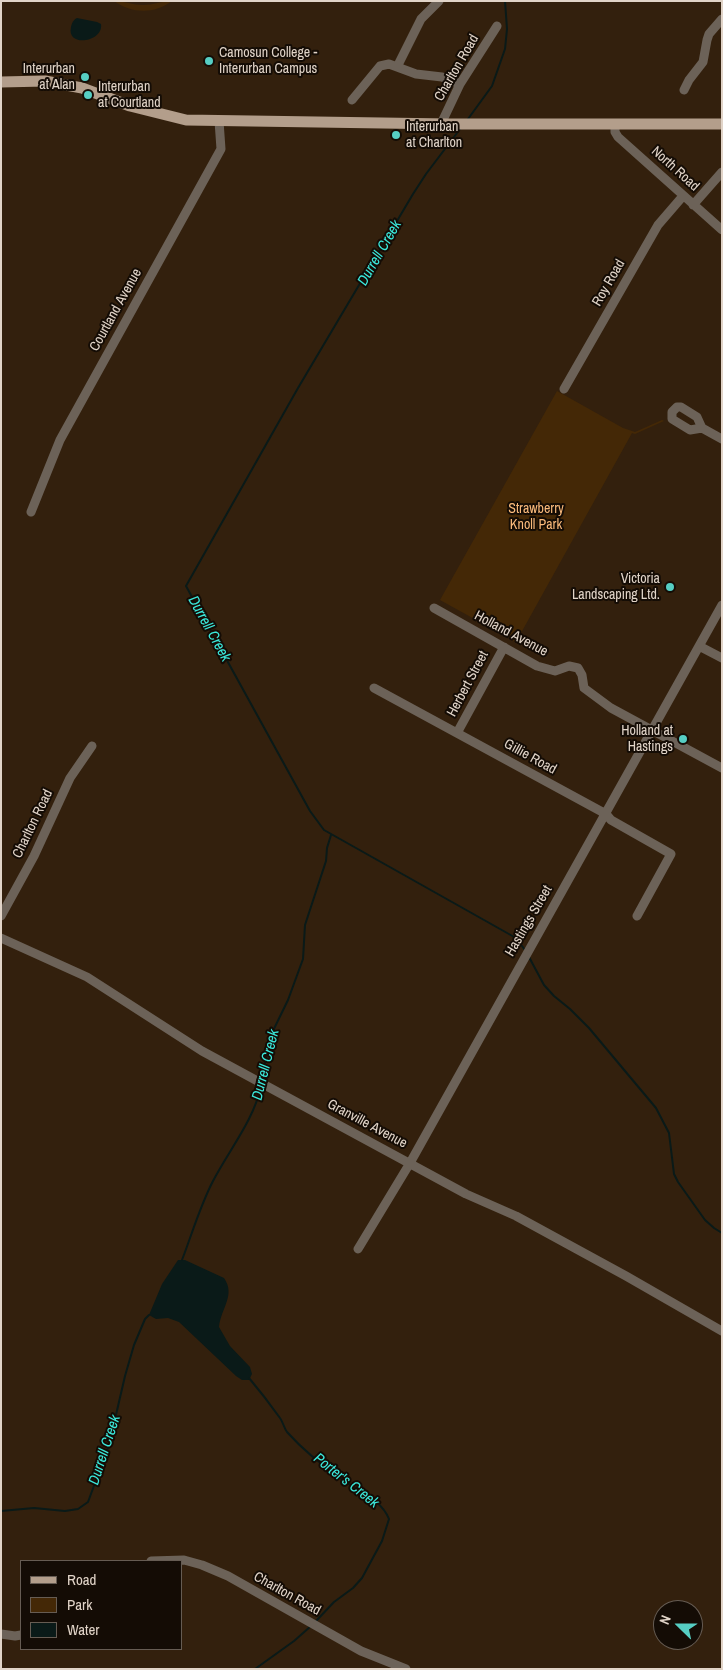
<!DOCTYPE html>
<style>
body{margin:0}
#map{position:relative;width:723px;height:1670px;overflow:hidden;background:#33200d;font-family:"Archivo Narrow",sans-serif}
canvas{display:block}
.frame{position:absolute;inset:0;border:2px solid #e1d4c8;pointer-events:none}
.legend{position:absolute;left:20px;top:1560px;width:162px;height:90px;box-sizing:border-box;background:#140c05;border:1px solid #665c53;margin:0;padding:6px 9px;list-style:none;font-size:15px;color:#e1d4c8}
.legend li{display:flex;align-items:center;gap:10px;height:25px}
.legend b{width:25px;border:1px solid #665c53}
.north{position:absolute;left:653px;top:1600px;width:50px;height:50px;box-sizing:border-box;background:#140c05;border:1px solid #665c53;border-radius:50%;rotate:292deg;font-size:14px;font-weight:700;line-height:20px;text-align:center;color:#e1d4c8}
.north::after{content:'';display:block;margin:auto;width:18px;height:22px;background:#56cec3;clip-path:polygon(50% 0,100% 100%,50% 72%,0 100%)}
</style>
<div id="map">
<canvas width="723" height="1670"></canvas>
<div class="frame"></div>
<ul class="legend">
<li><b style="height:6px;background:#b39e8b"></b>Road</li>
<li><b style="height:14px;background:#442806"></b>Park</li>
<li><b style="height:14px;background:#0a1a18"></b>Water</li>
</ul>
<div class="north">N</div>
</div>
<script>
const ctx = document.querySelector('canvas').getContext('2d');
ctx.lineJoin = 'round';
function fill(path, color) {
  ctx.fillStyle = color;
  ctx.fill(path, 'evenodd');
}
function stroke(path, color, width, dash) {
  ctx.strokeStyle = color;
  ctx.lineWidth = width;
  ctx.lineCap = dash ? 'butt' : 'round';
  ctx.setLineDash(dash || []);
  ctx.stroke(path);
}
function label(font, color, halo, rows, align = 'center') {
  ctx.font = font + ' "Archivo Narrow",sans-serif';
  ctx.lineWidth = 4;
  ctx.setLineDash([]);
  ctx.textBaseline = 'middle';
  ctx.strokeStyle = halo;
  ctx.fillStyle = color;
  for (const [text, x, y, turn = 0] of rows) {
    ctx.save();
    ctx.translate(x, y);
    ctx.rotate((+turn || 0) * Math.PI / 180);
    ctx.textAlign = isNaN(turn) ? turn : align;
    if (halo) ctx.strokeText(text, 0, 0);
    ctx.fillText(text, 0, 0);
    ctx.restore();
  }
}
fill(new Path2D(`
 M114,1C124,1 133,5 143,5C153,5 162,1 172,1C155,14 132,14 114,1Z
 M557,391L623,428L635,432L662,420L664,421L635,434L632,433L516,642L440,600Z`), '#442806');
fill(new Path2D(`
 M77,18L97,22L101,24C104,42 66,48 71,27C72,23 73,20 77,18Z
 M178,1260H185L224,1278C236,1295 221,1308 219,1327L230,1346L250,1367L252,1374L249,1380H242L236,1376L179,1322L168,1318L156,1319L149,1315L162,1284Z`), '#0a1a18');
stroke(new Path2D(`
 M468,119L492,86L505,49L507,29L505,1
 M460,129L426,174L413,194L298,388L186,586L310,811L324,830L516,938L525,950
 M529,957L544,985L554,996L570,1009L589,1028L656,1108L669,1133L674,1174L678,1182L705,1220L714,1228L722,1233
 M262,1081L269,1039L288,1000L303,959L305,925L326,861L327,848L331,835
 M182,1260C192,1234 200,1206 213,1181C229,1150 254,1120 261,1086
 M249,1378C260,1391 270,1404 280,1418C283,1422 284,1428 287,1432C303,1450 323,1466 343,1480C359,1492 381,1499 389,1519L382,1541L362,1578L353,1588L334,1602L316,1621
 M1,1511L34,1508L65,1511L78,1509L88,1502L109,1445L125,1376L134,1345L145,1319L149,1315
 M255,1669L294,1641L311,1626`), '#0a1a18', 2);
stroke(new Path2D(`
 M397,67L421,19L439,1
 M684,90L689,80L703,62L707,40L709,34L722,19
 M352,100L380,66L389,64L416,74L442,77L460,84
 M441,124L460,84L497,26
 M615,126V132L618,137L722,230
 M693,205L722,172
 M564,389L658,225L683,196
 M702,428L690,430L672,419V412L677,407H681L697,417L702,428L722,439
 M31,512L60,440L221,149L219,121
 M434,608L537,666L555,671L569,666L578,668L582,675L584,688L611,708L722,768
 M699,646L722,658
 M374,688L606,814L611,820L671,854L637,916
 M457,733L504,647
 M1,916L34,856L70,778L92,746
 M1,938L87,977L202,1051L466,1194L516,1216L626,1276L722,1331
 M358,1249L410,1163L722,605
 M151,1561L184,1560L202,1565L228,1576L361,1651L406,1669
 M1,1634L15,1636L21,1635`), '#6c6258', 9);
stroke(new Path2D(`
 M1,82L45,81L82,88L130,106L186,120L448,124H722`), '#b39e8b', 11);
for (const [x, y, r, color] of [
 [209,61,5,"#56cec3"],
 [85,77,5,"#56cec3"],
 [88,95,5,"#56cec3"],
 [396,135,5,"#56cec3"],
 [670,587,5,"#56cec3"],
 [683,739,5,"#56cec3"]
]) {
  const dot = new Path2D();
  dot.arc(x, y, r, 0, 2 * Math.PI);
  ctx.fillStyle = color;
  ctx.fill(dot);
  stroke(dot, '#140c05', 2);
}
label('14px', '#e1d4c8', '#140c05', [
 ["Camosun College -",219,53],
 ["Interurban Campus",219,69],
 ["Interurban",75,69,"right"],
 ["at Alan",75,85,"right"],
 ["Interurban",98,87],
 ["at Courtland",98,103],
 ["Interurban",406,127],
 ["at Charlton",406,143],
 ["Victoria",660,579,"right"],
 ["Landscaping Ltd.",660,595,"right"],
 ["Holland at",673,731,"right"],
 ["Hastings",673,747,"right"]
], 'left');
label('14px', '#e1d4c8', '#140c05', [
 ["Charlton Road",457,68,-60],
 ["North Road",675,169,42],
 ["Roy Road",609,283,-60],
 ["Courtland Avenue",116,310,-61],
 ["Holland Avenue",511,634,28],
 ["Herbert Street",468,684,-62],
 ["Gillie Road",530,757,29],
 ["Charlton Road",33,824,-64],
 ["Hastings Street",529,921,-60],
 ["Granville Avenue",367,1124,28],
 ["Charlton Road",287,1594,29]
]);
label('14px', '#faba7b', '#140c05', [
 ["Strawberry",536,509],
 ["Knoll Park",536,525]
]);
label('italic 15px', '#3be9dc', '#140c05', [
 ["Durrell Creek",380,253,-60],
 ["Durrell Creek",209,629,61],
 ["Durrell Creek",266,1065,-76],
 ["Durrell Creek",105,1450,-72],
 ["Porter's Creek",346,1481,38]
]);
</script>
